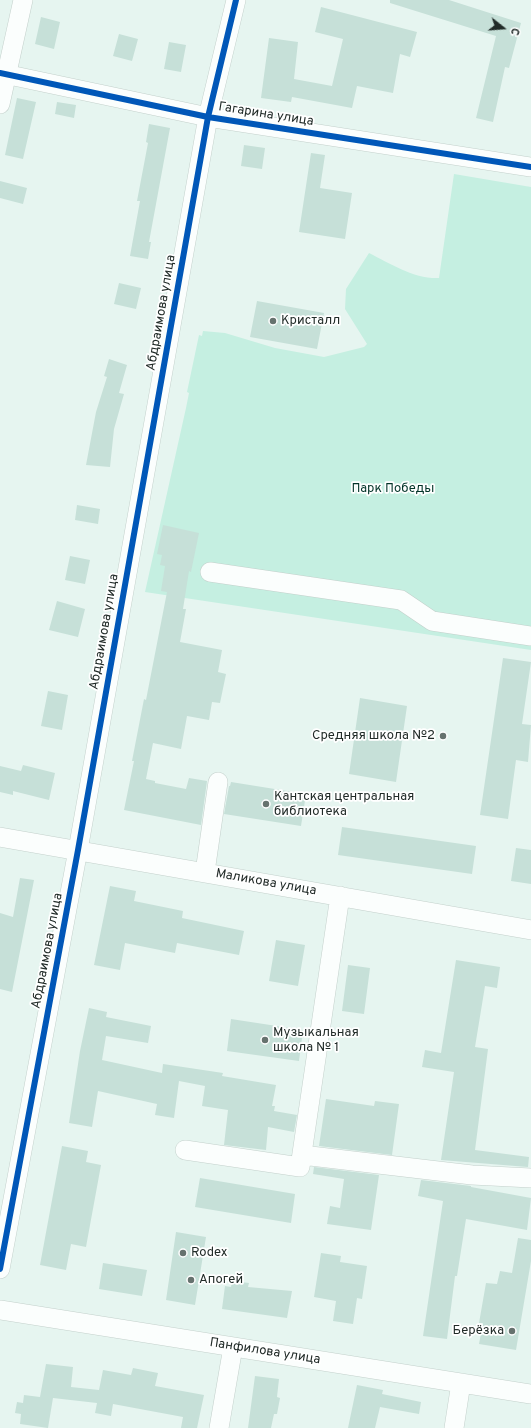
<!DOCTYPE html>
<meta charset="utf-8">
<style>
body{margin:0}
#map{position:relative;width:531px;height:1428px;overflow:hidden;background:#e6f5f0;font-family:Overpass,sans-serif}
canvas{display:block}
.north{position:absolute;left:483px;top:8px;width:40px;height:40px;-webkit-text-stroke:3px #fff;paint-order:stroke;rotate:107deg;font-size:11px;font-weight:700;line-height:16px;text-align:center;color:#212b28}
.north::after{content:'';display:block;margin:auto;width:14px;height:18px;background:#212b28;clip-path:polygon(50% 0,100% 100%,50% 72%,0 100%)}
</style>
<div id="map">
<canvas width="531" height="1428"></canvas>
<div class="north">С</div>
</div>
<script>
const ctx = document.querySelector('canvas').getContext('2d');
ctx.lineJoin = 'round';
function fill(path, color) {
  ctx.fillStyle = color;
  ctx.fill(path, 'evenodd');
}
function stroke(path, color, width, dash) {
  ctx.strokeStyle = color;
  ctx.lineWidth = width;
  ctx.lineCap = dash ? 'butt' : 'round';
  ctx.setLineDash(dash || []);
  ctx.stroke(path);
}
function label(font, color, halo, rows, align = 'center') {
  ctx.font = font + ' Overpass,sans-serif';
  ctx.lineWidth = 3.5;
  ctx.setLineDash([]);
  ctx.textBaseline = 'middle';
  ctx.strokeStyle = halo;
  ctx.fillStyle = color;
  for (const [text, x, y, turn = 0] of rows) {
    ctx.save();
    ctx.translate(x, y);
    ctx.rotate((+turn || 0) * Math.PI / 180);
    ctx.textAlign = isNaN(turn) ? turn : align;
    if (halo) ctx.strokeText(text, 0, 0);
    ctx.fillText(text, 0, 0);
    ctx.restore();
  }
}
fill(new Path2D(`
 M454,174L531,187V650L145,592L186,408L189,393L187,392L199,335L202,336L203,331L225,333L275,348L324,357L364,347L367,344L345,309L346,289L369,253C391,264 414,279 439,278Z`), '#c5efe1');
fill(new Path2D(`
 M390,0H449L521,23L509,68L505,67L493,122L476,118L496,36L390,3Z
 M321,7L417,32L410,57L400,54L393,93L357,86L352,108L292,97L291,102L261,98L269,38L298,42L294,79L332,86L343,39L315,32Z
 M41,17L60,22L54,49L35,44Z
 M119,34L138,39L132,61L113,56Z
 M169,42L186,45L181,72L164,69Z
 M17,98L36,102L23,159L5,155Z
 M57,102L76,105L74,118L55,114Z
 M149,124L170,128L149,242H151L148,259L130,256L140,201H137L148,143L146,142Z
 M244,145L265,148L262,169L241,166Z
 M311,153L325,155L320,188L352,193L345,239L299,232Z
 M0,181L27,188L23,204L0,198Z
 M119,283L141,288L136,309L114,304Z
 M257,301L324,313L317,349L250,337Z
 M109,359L127,365L119,393L124,394L114,429L110,467L86,465L96,412L107,377L104,376Z
 M77,505L100,509L98,524L75,520Z
 M163,525L199,533L191,572L189,571L183,609H186L180,642L222,650L218,672L226,674L220,703L212,702L209,720L187,716L181,749L153,743L146,779L155,781V783L186,789L189,778L207,781L201,825L124,810L134,761H132L144,699L146,700L167,592L161,591L165,566L160,565L162,555L157,554Z
 M70,556L90,560L85,584L65,580Z
 M57,601L85,609L78,637L49,630Z
 M503,658L531,662L522,724L531,725L528,762L516,760L508,819L480,815Z
 M48,691L68,695L62,730L41,726Z
 M360,698L407,706L396,782L349,774Z
 M23,765L55,773L49,800L13,791V795L0,792V766L21,771Z
 M231,782L306,794L301,826L224,814L229,786H230Z
 M342,827L476,846L472,874L338,855Z
 M516,848L531,850V884L511,881Z
 M20,878L34,880L12,992L0,989V913L13,917Z
 M110,886L136,891L134,901L183,911L182,918L244,931L239,955L177,943L175,953L125,943L120,970L94,965Z
 M276,940L305,945L298,986L269,981Z
 M456,960L500,967L497,988L485,986L475,1047L488,1049L475,1150L529,1157L528,1167L441,1160L454,1072L422,1067L425,1050L441,1053Z
 M348,965L370,968L364,1014L342,1011Z
 M89,1008L107,1012L106,1017L151,1026L148,1043L106,1036L102,1060L162,1073L163,1064L223,1073L222,1076L276,1085L272,1106H275L274,1111L297,1115L294,1132L268,1127L266,1150L224,1145L228,1110L202,1106L205,1086L179,1081L174,1118L155,1115L157,1104L98,1091L92,1127L69,1123L80,1051Z
 M231,1019L303,1030L299,1061L227,1051Z
 M326,1099L374,1106L375,1101L399,1104L392,1155L319,1146Z
 M62,1146L88,1151L86,1162L101,1165L86,1247L71,1244L66,1270L40,1265Z
 M314,1167L379,1175L371,1230L327,1224L330,1206L340,1208L344,1179L313,1174Z
 M200,1178L295,1194L291,1223L195,1207Z
 M421,1180L471,1186V1187L531,1198L527,1230L466,1219L457,1276H455L447,1339L423,1336L443,1201L418,1196Z
 M176,1232L206,1237L195,1305L166,1300Z
 M518,1238L531,1240V1261L516,1350L479,1344L483,1323H479L486,1283L497,1284L500,1271L512,1273Z
 M321,1253L341,1256L340,1262L367,1266L362,1299L357,1298L353,1324L333,1321L336,1301L314,1297Z
 M103,1263L147,1270L142,1296L99,1289Z
 M232,1281L249,1283L248,1287L292,1291L287,1318L222,1309L225,1286L231,1287Z
 M46,1364L73,1367L71,1387L99,1390L103,1370L131,1375L133,1368L158,1373L155,1386L204,1395L197,1428H181L183,1417L113,1404L111,1416L95,1413L97,1403L53,1398L48,1428L20,1424L21,1414L15,1413L17,1402L23,1403L24,1395L40,1397Z
 M255,1376L279,1379L277,1397L280,1398L277,1414H274L271,1428H248Z
 M357,1385L383,1390L382,1394L421,1402L419,1414L380,1407L375,1428H348Z`), '#c6e0d8');
const minor = new Path2D(`
 M0,73L208,117L531,167
 M0,104L23,0
 M210,572L401,600L432,621L531,636
 M0,837L531,930
 M205,872L218,782
 M185,1150L300,1167L340,896
 M302,1155L472,1175L531,1178
 M0,1269L78,850L208,117L236,0
 M0,1310L531,1394
 M219,1428L233,1347
 M454,1428L461,1383`);
stroke(minor, '#c3d0cb', 20);
stroke(minor, '#fbfefd', 19);
stroke(new Path2D(`
 M0,73L208,117L531,167
 M0,1269L78,850L208,117L236,0`), '#0057b8', 6);
for (const [x, y, r, color] of [
 [273,321,4,"#66726e"],
 [443,736,4,"#66726e"],
 [266,804,4,"#66726e"],
 [265,1040,4,"#66726e"],
 [183,1253,4,"#66726e"],
 [191,1280,4,"#66726e"],
 [512,1331,4,"#66726e"]
]) {
  const dot = new Path2D();
  dot.arc(x, y, r, 0, 2 * Math.PI);
  ctx.fillStyle = color;
  ctx.fill(dot);
  stroke(dot, '#fff', 1.5);
}
label('13px', '#212b28', '#fff', [
 ["Гагарина улица",266,115,9],
 ["Абдраимова улица",162,313,-80],
 ["Абдраимова улица",105,632,-80],
 ["Маликова улица",266,883,10],
 ["Абдраимова улица",48,951,-79],
 ["Панфилова улица",265,1352,9]
]);
label('13px', '#212b28', '#fff', [
 ["Кристалл",281,321],
 ["Средняя школа №2",435,736,"right"],
 ["Кантская центральная",274,797],
 ["библиотека",274,812],
 ["Музыкальная",273,1033],
 ["школа № 1",273,1048],
 ["Rodex",191,1253],
 ["Апогей",199,1280],
 ["Берёзка",504,1331,"right"]
], 'left');
label('13px', '#023428', '#fff', [
 ["Парк Победы",393,489]
]);
</script>
